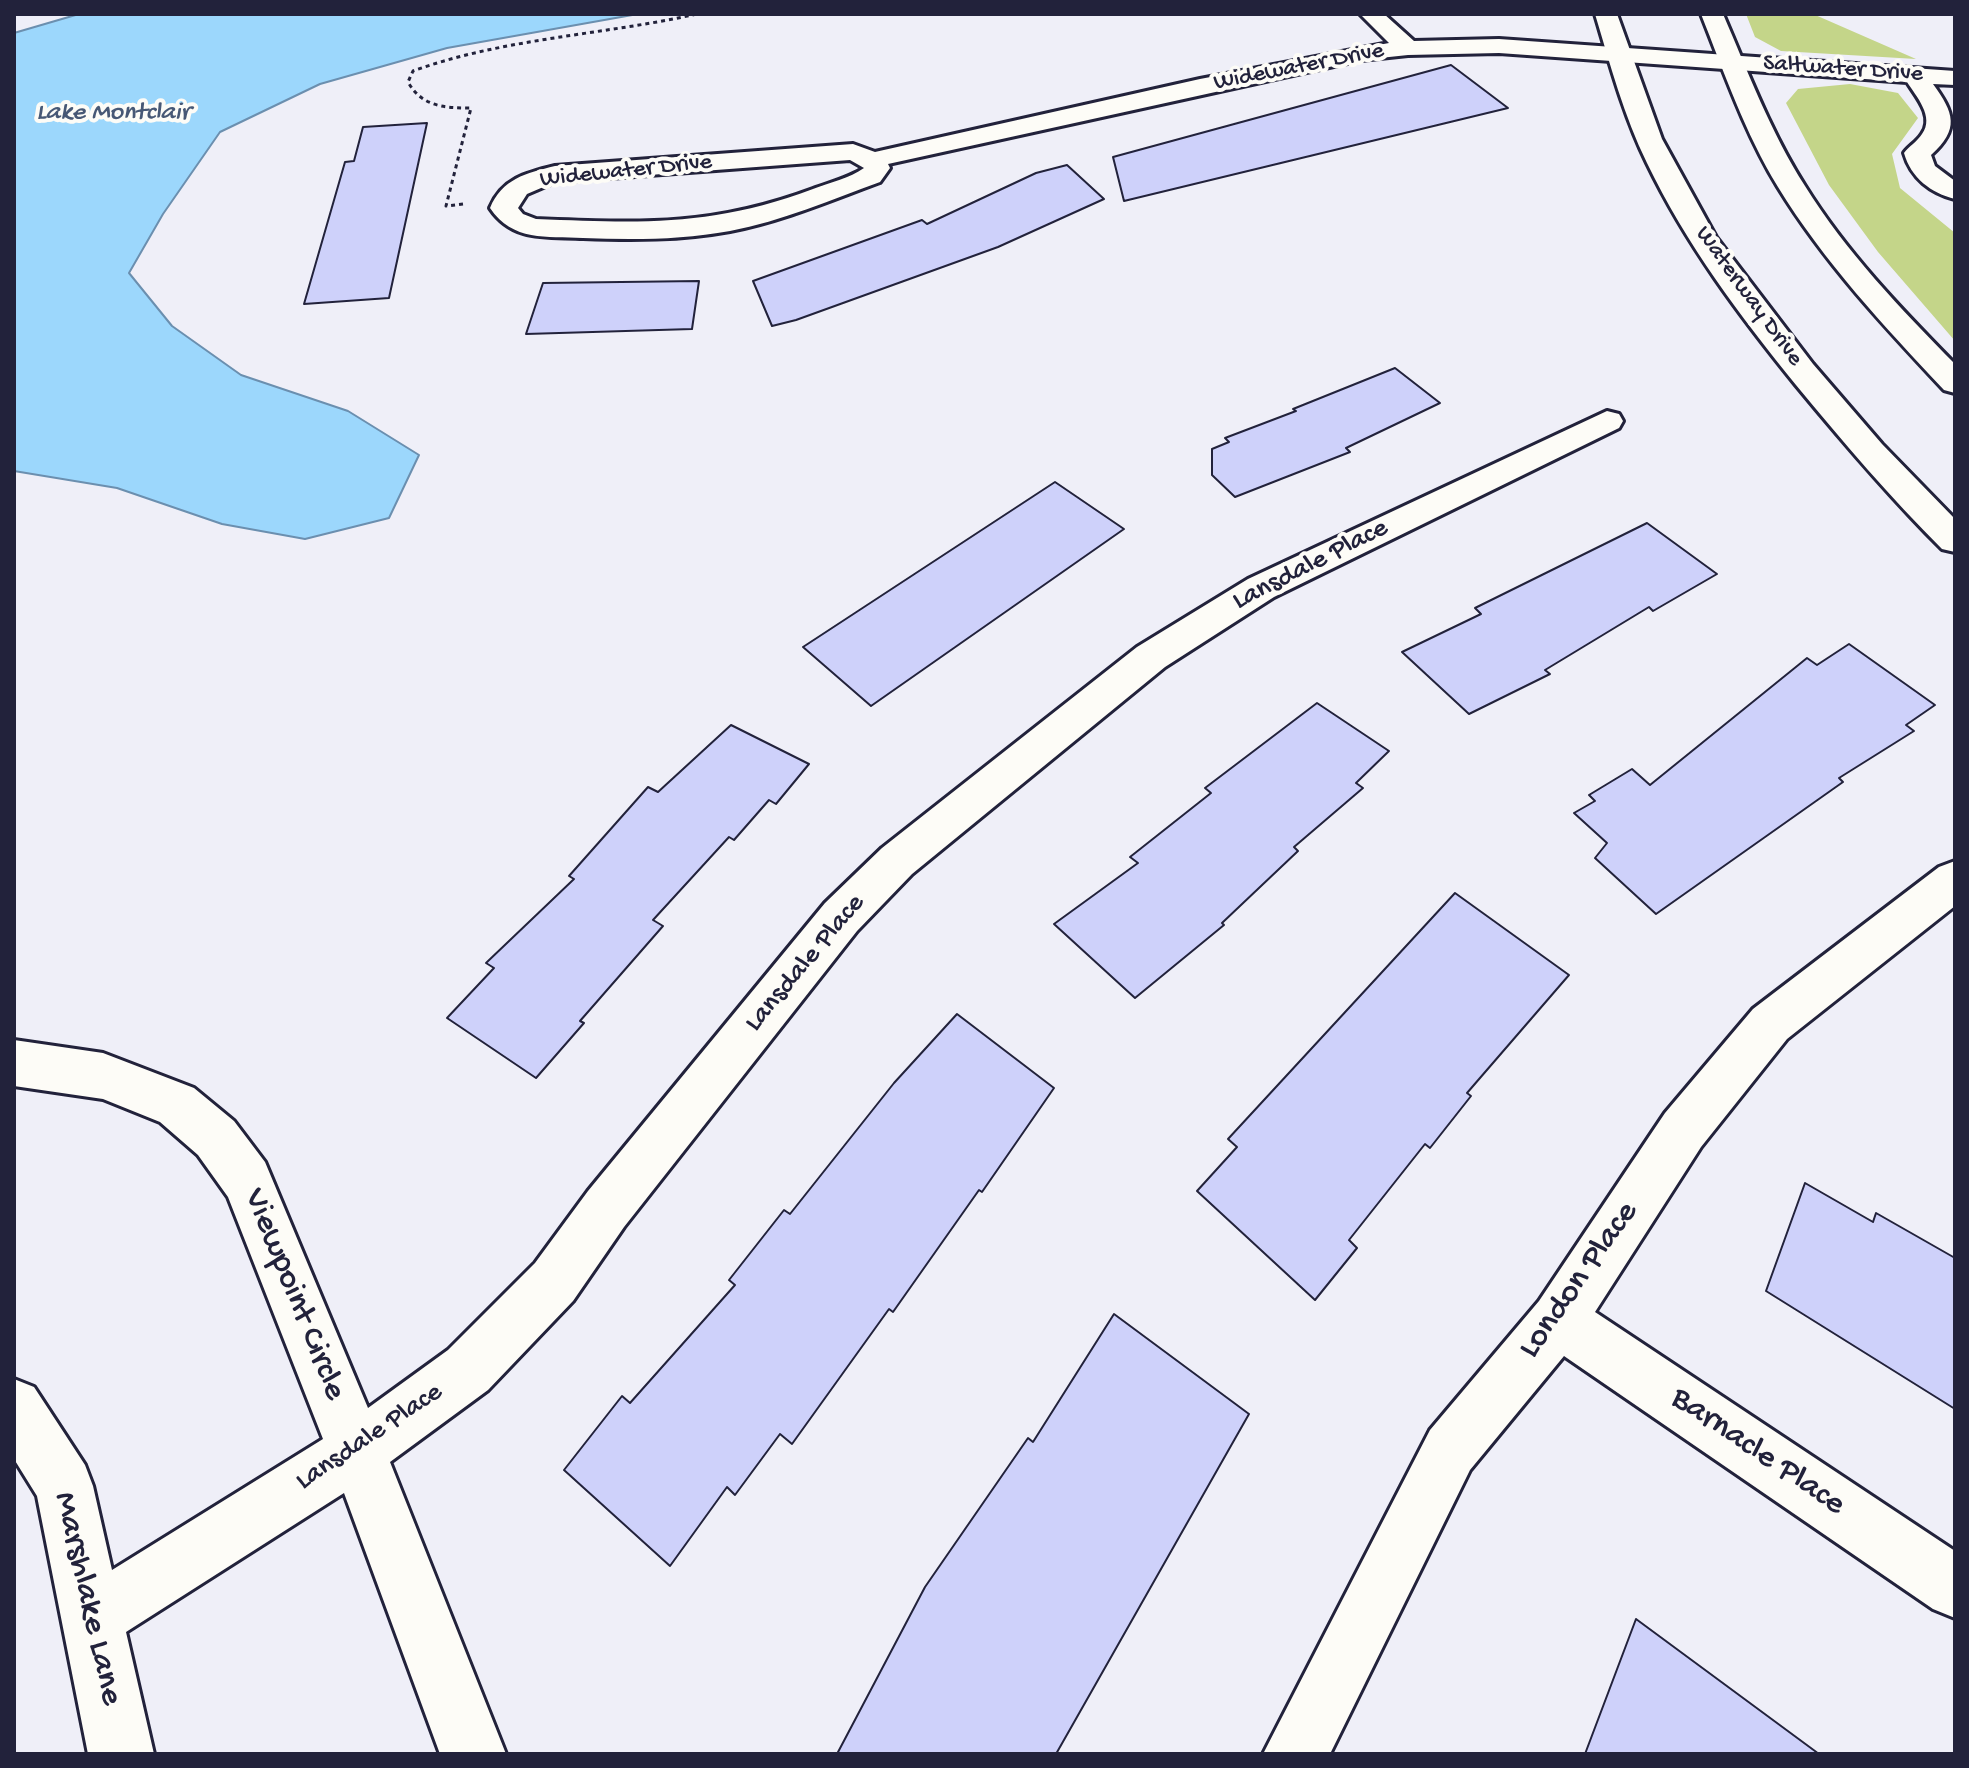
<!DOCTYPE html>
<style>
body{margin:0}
#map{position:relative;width:1969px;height:1768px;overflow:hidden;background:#efeff8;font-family:"Gochi Hand",sans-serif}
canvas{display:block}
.frame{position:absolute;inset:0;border:16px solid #22223b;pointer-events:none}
</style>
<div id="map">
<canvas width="1969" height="1768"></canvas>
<div class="frame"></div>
</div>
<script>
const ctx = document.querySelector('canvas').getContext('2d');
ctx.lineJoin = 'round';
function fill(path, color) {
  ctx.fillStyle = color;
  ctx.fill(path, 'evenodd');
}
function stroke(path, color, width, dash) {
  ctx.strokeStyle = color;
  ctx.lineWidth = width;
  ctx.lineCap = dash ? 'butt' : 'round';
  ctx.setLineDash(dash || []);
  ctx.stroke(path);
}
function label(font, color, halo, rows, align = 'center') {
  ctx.font = font + ' "Gochi Hand",sans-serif';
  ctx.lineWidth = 8;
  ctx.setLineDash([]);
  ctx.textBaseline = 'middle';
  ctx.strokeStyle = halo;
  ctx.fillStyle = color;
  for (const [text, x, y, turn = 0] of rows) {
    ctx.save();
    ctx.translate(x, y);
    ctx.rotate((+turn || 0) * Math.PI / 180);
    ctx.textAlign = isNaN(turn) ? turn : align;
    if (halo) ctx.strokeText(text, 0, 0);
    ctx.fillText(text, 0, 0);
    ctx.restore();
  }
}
fill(new Path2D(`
 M1746,14H1813L1916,59L1781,51L1755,37Z
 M1850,84L1898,93L1918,118L1892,154L1900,188L1955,233V341L1878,252L1829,185L1786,103L1798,89Z`), '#c4d589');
const water = new Path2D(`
 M79,14H638L447,48L320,84L220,132L163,214L129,273L172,326L241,375L348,411L419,455L389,518L305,539L222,524L117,488L14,471V33Z`);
fill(water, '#9cd7fc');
stroke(water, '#6b8faf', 2);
const building = new Path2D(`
 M1451,65L1508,108L1124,201L1113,157Z
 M427,123L389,298L304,304L345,162L354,161L363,127Z
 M1067,165L1104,199L998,247L796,320L772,326L753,281L922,220L927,224L1036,173Z
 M699,281L692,329L526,334L543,283Z
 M1395,368L1440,403L1346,448L1350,452L1235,497L1212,475V449L1229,442L1225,438L1296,411L1293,409Z
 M1055,482L1124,529L871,706L803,647Z
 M1647,523L1717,574L1653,611L1649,607L1545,670L1550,674L1469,714L1402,652L1481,614L1475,608Z
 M1849,644L1935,705L1906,725L1914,731L1839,778L1843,782L1656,914L1595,858L1607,843L1574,813L1595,801L1589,795L1632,769L1650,785L1807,658L1817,665Z
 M1317,703L1389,751L1356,783L1363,788L1294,847L1298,851L1222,923L1224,925L1135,998L1054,924L1138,863L1130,857L1211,793L1205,788Z
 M731,725L809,764L776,804L769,800L734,840L729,837L653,920L663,926L580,1021L584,1023L536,1078L447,1018L494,968L486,963L574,879L569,876L648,787L658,792Z
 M1455,893L1569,975L1467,1093L1471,1096L1430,1148L1425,1144L1349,1240L1357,1248L1315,1300L1197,1191L1237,1147L1228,1139Z
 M957,1014L1054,1088L982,1192L979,1190L893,1312L889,1309L792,1444L780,1434L735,1495L727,1487L670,1566L564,1470L622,1396L630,1403L735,1285L729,1280L784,1210L790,1214L894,1083Z
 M1805,1183L1873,1222L1876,1213L1955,1258V1409L1766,1291Z
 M1114,1314L1249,1414L1056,1754H837L925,1587L1028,1438L1033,1442Z
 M1636,1619L1819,1754H1585Z`);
fill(building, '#ced1fa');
stroke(building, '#22223b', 2);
const minor = new Path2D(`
 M1360,14H1384L1414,41L1499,39L1955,71V85L1933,84C1954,113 1960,129 1931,155L1935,166L1955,181V199C1931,193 1911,178 1904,153C1909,146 1917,142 1922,134C1935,117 1916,96 1907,82L1499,53L1408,55L1361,60L888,164L890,168L880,182C831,200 782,221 730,231C681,240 632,240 583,238C546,236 513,242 490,208C502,179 526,173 555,166L853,144L875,152L1200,79L1389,43ZM850,160L864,168C850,178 829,183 813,189C711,227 642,223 536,219L523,214L518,208L527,194L555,182Z
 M1607,411L1619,414L1623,421L1619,428L1274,597L1165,667L912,874L857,931L624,1227L573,1301L488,1390L390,1462L506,1754H440L344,1493L126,1632L154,1754H88L37,1496L14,1459V1379L34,1387L85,1465L93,1486L112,1570L323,1439L228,1197L198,1155L160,1122L103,1099L14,1086V1040L103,1053L194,1088L234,1121L265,1162L368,1408L448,1350L535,1263L588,1191L825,903L882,848L1137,647L1248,579Z
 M1955,861V906L1787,1039L1701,1147L1595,1312L1955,1551V1618L1933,1609L1564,1356L1470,1470L1330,1754H1263L1430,1430L1539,1301L1665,1113L1753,1009L1939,867Z`);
const tertiary = new Path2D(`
 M1595,14H1617L1662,139L1716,237L1813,364L1882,444L1955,519V552L1942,549C1890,497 1843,442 1796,385C1740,316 1686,244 1647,163C1624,116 1610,64 1595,14Z
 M1701,14H1723C1748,72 1771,133 1805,186C1846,252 1901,309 1955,364V393L1944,390C1884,326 1824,262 1778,187C1745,133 1724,72 1701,14Z`);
stroke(minor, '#22223b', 6);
stroke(tertiary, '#22223b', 6);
stroke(new Path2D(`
 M463,204L446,206L471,108C445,108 422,107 408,82L413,71C504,38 603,35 697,14`), '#22223b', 3, [4, 4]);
fill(minor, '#fdfcf7');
fill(tertiary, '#fdfcf7');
label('24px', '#22223b', '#fdfcf7', [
 ["Widewater Drive",1299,68,-11],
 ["Saltwater Drive",1843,70,4],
 ["Widewater Drive",626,172,-6],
 ["Waterway Drive",1748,297,54]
]);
label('italic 26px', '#475875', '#fdfcf7', [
 ["Lake Montclair",113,114]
]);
label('28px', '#22223b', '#fdfcf7', [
 ["Lansdale Place",1311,566,-27],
 ["Lansdale Place",806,964,-50],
 ["Lansdale Place",370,1438,-34]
]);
label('34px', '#22223b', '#fdfcf7', [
 ["London Place",1580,1281,-55],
 ["Viewpoint Circle",293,1295,68],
 ["Barnacle Place",1757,1453,34],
 ["Marshlake Lane",86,1599,77]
]);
</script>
